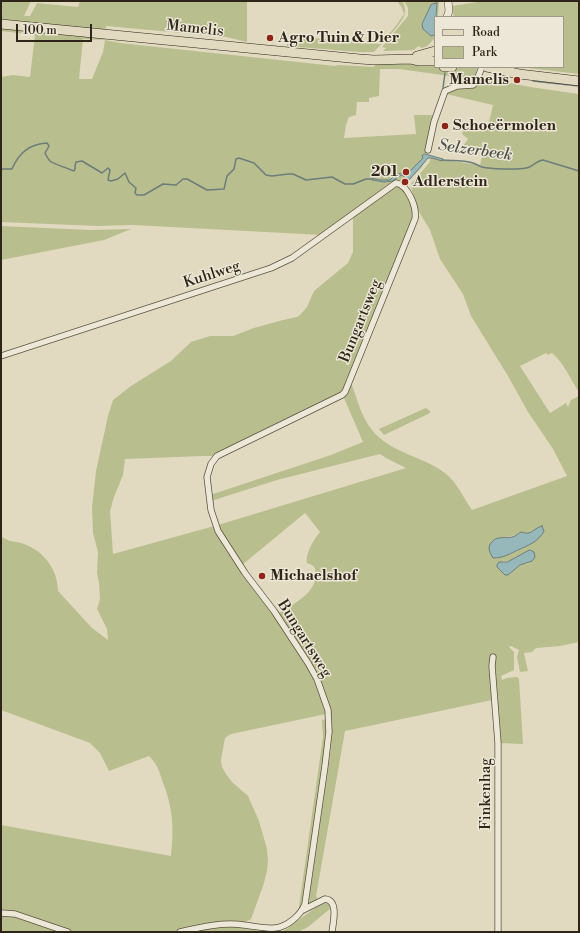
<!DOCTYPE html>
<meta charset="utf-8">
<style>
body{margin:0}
#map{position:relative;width:580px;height:933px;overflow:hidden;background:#e1dac0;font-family:"Libre Bodoni",serif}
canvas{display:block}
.frame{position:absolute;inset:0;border:2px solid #2e2418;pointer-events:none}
.legend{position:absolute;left:434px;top:16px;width:130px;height:52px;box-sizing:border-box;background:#ece7d6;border:1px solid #a0998a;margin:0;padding:5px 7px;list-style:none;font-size:12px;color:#2e2418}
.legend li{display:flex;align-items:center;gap:8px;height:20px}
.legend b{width:20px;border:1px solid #a0998a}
.scale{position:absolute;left:16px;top:24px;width:76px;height:18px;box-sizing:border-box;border:2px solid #2e2418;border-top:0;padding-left:5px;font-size:12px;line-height:14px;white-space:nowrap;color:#2e2418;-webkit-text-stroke:3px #ece7d6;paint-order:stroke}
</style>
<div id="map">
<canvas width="580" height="933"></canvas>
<div class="frame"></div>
<ul class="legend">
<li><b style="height:5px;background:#e1dac0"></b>Road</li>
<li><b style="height:11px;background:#b9be8e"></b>Park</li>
</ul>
<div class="scale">100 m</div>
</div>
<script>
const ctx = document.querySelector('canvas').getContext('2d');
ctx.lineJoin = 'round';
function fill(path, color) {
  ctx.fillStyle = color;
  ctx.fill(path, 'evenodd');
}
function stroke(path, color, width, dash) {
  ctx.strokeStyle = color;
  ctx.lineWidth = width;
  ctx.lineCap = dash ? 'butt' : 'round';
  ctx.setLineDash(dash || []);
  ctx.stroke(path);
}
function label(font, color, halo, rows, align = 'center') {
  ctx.font = font + ' "Libre Bodoni",serif';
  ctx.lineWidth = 3;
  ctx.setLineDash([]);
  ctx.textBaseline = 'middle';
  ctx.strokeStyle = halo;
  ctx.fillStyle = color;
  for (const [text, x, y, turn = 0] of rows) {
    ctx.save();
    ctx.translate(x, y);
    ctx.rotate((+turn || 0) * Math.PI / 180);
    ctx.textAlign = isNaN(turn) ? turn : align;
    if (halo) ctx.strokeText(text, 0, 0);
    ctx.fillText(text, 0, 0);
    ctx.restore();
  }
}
fill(new Path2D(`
 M1,1H31L24,16H30L37,3L78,7L80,1H247V42L226,37L106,26L105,40L120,43L335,66L338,65L374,67L375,63L430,62L435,64V67L450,70L458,67L477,68L473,82L470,84L465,83L464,78L399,69H380L379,96L369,98V102H357L356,115L349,117L346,125L344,138L416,134L414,115H434L425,156L428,157L422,167L410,179L391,182L322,235L133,225L97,226L1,222V77L13,75L30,77L35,35L1,31ZM83,39L105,40L103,52L92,79H79Z
 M397,1H402C405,5 406,11 404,16C400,26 382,43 374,52H359L287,46V44H291L292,36L380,44L395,27L404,14L402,8Z
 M404,1H439L438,17H437V4H432L423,29L431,36L434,35L435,32V38C430,43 428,47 421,48L420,46L417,47L414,50L383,51L386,48L382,47L408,16V8Z
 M484,1H579V74L519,67H563V17H454L452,6Z
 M480,77L530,87L579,94V392C570,379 564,363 552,353L548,355L546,353L520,366L550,413L566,403L568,407L571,400L579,396V642L560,646L536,648L532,652L524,653L528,671L520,672L517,657L519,650L511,646L509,647L514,652V670L501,676L502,680L507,678L517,677L519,679L523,744L500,743L497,699L345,731L316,896L318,900L309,907L308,903L331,748C332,731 332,714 326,696C317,669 294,638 279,613C292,605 313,595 316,577C316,574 315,571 315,568L312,565L307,563C305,554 314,539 320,532L305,513L242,565L306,664L322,698L326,714L231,734L225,738L221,760L222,767L226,774L232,782L248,796L259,821L267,849L268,861L267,871L263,886L251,919L240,925L244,929L255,930L261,932H1V825L171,856C174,826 173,808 162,780C159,770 157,764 149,756L109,771L100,753L90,743L1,710V536C7,542 16,541 24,544C44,551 58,570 58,591L92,628L108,640L107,629L97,609L100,599L99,583L97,573L98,552L93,533L92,507L96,471L108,416L113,400L131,386L171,361L191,342L210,336H233L254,328L283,320L297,317L300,315L307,307L314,291L348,263L353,252V218L355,215L397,186C407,192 414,205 414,217L351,383C357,398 361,417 372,430C390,453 423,456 445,473C457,482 464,499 472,510L567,476L553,449L528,412L508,376L471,316L463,294L440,259L430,230L418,210L411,187V184L429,163L431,158L480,165L484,149L471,147L470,150L463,146L468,139L462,134L467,123L475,126L476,124L488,126L493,105L446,94C458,84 467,95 480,81ZM344,398L363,442L331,455L210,495L211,501L277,480L380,454L386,458L406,468L218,525L113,554L110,511L114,497L123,475L125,459L203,456H214L262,432L302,418ZM535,529L524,548L519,550L509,555L492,541C501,534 510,540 521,532C528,534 529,534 535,529ZM503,561L529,563L520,565L508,575L497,565Z
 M1,226L90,230L131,229L104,240L1,260Z
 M426,408L430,411V413L384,435L379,429Z
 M326,719V748L303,904L298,914L323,737L322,720Z
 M328,902L331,908L308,927L298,932H282L315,908Z`), '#b9be8e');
const water = new Path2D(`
 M437,3L435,32L434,35L431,36L423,29L422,24L431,5Z
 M425,154L443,159L442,161L432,158H428L410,179L408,180L402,175L396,178L393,181L384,182L372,180V178L380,180H390L395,175L410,171L423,158L422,156Z
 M542,526L544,531C538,542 529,545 518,550C510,554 503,558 493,558C490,553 487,548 491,543C497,534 507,540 515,536C517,535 519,533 521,532C532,536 532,529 542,526Z
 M530,550L534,552L535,557L532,561L520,565L508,575H505L497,567V565L499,562H507Z`);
fill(water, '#97b8bb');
stroke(water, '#6d7d7a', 1);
stroke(new Path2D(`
 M533,81L579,86
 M443,88L445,73
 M442,160C452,161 463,160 473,163C476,164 479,166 482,167C490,169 517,170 526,168C532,167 536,161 543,160L579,171
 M1,169H12C19,153 29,144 47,143L49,146L45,153C46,155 48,159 50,161C51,163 70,169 74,171L75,169V166L76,162L82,161L102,173L108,168L110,170L108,180L111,181L118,179L125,173L129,182L136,188L135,193L137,195H144L163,184L176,185L183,179H187L207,190L224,189L227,176L234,169L236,159L239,158L254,163L266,175L272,176L288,174H293L306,180L332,177L345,184H353L366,179H373`), '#6d7d7a', 1.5);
const minor = new Path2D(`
 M428,150L434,122L445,91L457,86L473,85L476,82L482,67
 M1,356L271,268L292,258L396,183C408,185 417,207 415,219L345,392L342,395L217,456L211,464L207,477L211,510L218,531L245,573L274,611L308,663L317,679L328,710L329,732L325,766L305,904C301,915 287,927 275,928C265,929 254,926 244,925C223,922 201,927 180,932
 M493,657L492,666L498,743V932
 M303,910L325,899C339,900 333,923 332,932
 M1,913L15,914L68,932`);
const tertiary = new Path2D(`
 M447,17L449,11L448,1`);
const primary = new Path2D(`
 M1,24L360,59L374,60L410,59L418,61H435
 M417,56L435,51
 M444,67H452
 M487,67L519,74L579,81`);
stroke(minor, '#5b5242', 7);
stroke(tertiary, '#5b5242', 8);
stroke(primary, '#2e2418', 10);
stroke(minor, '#ece7d6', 5.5);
stroke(tertiary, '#ece7d6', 7);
stroke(primary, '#e1dac0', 9);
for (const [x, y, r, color] of [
 [270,38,4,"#8f2418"],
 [517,80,4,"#8f2418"],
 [445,126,4,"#8f2418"],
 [406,172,4,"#8f2418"],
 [405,182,4,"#8f2418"],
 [262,576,4,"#8f2418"]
]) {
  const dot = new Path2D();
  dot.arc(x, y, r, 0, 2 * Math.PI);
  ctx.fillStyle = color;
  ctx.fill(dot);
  stroke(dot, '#ece7d6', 1.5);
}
label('15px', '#2e2418', '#ece7d6', [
 ["Mamelis",195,29,6],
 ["Kuhlweg",212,275,-18],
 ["Bungartsweg",361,321,-68],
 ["Bungartsweg",304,639,58],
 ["Finkenhag",486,794,-90]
]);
label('bold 15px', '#2e2418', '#ece7d6', [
 ["Agro Tuin & Dier",278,38],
 ["Mamelis",509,80,"right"],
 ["Schoeërmolen",453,126],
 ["201",398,172,"right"],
 ["Adlerstein",413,182],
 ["Michaelshof",270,576]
], 'left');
label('italic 16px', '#4e5049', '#ece7d6', [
 ["Selzerbeek",475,151,8]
]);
</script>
